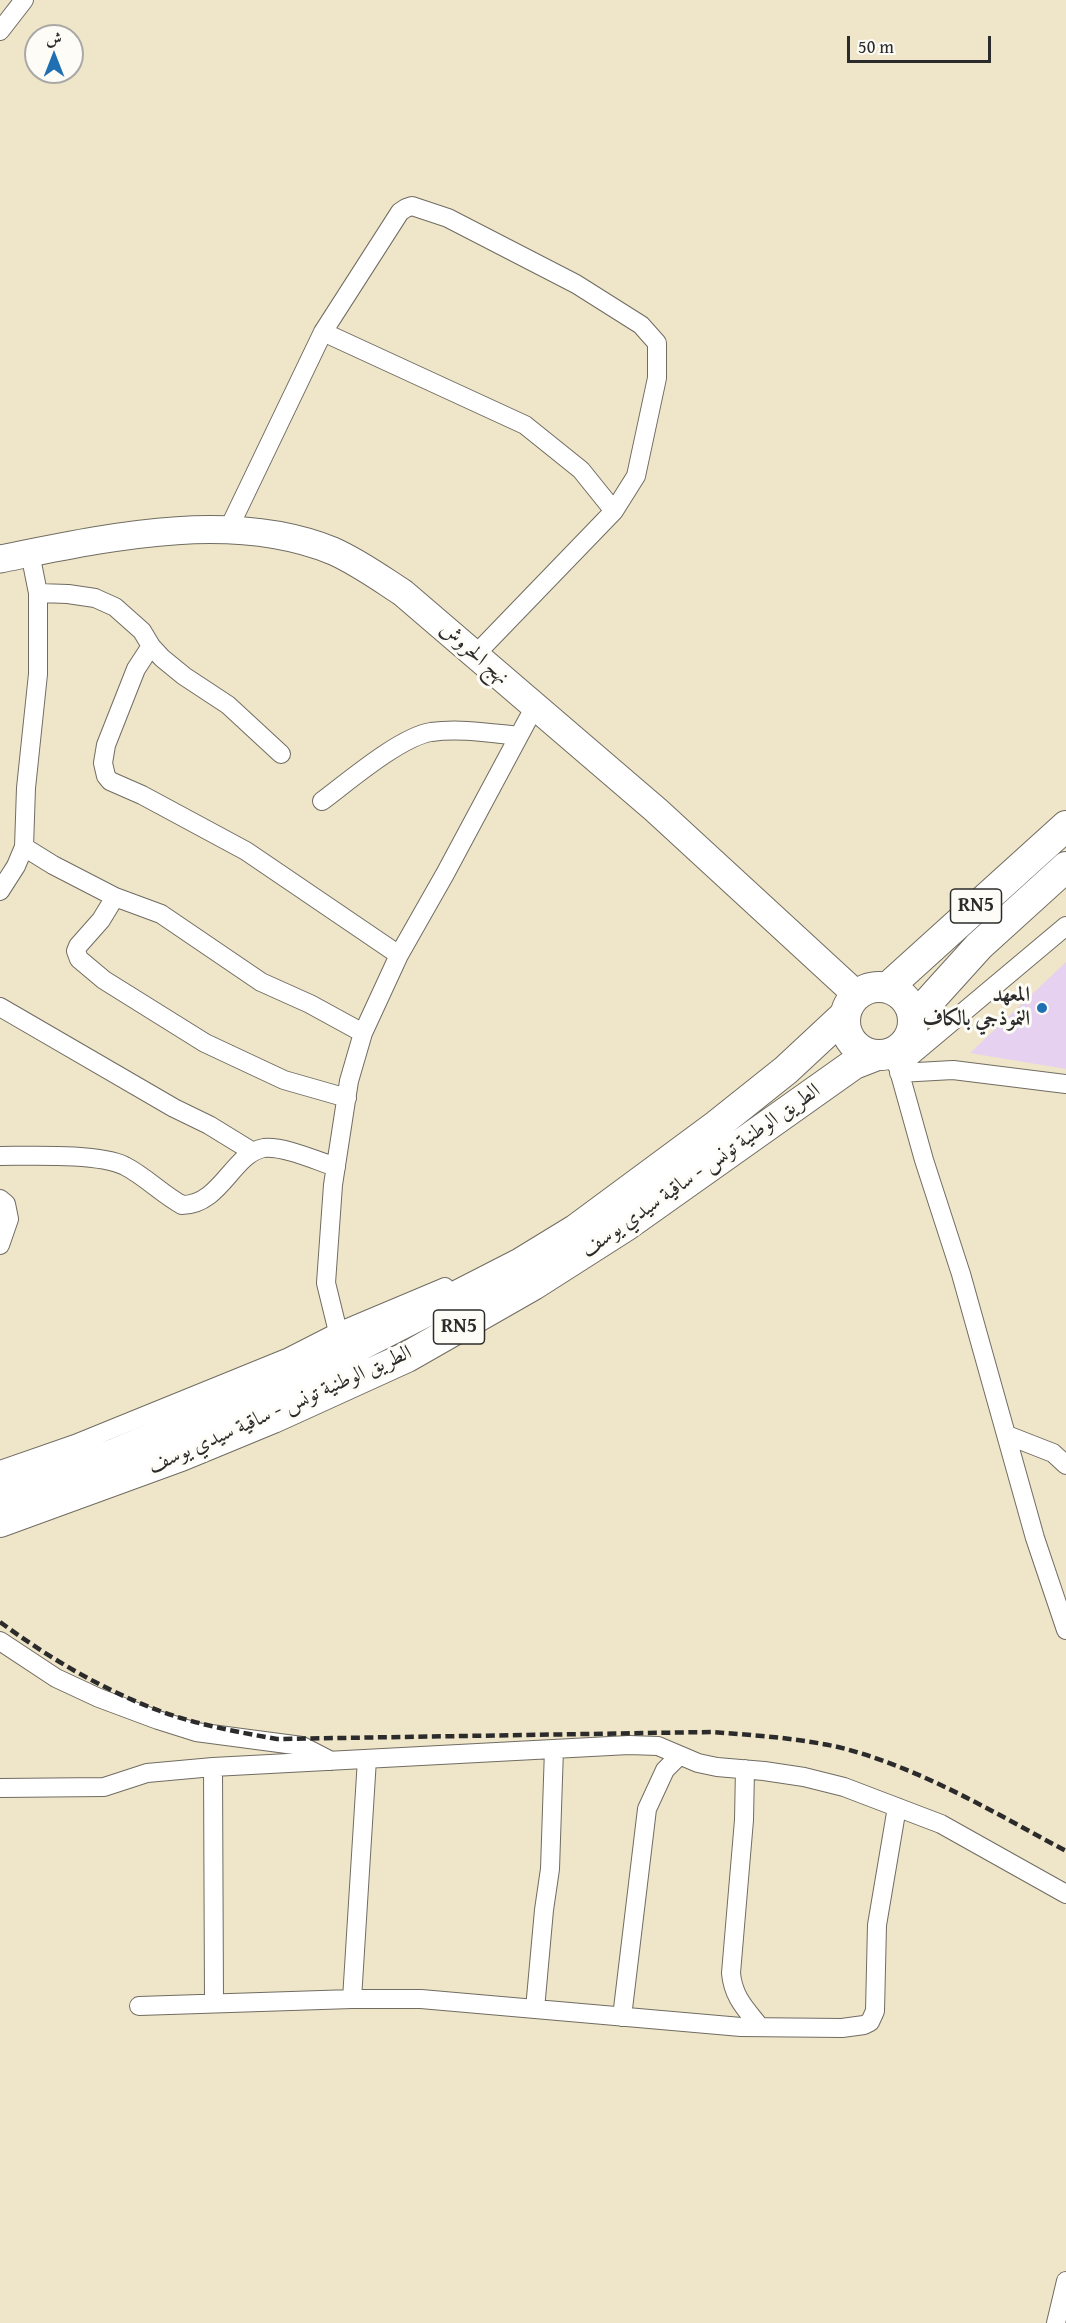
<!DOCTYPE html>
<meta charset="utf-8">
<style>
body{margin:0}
#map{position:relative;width:1066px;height:2323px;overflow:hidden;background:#efe5c8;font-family:"Gentium Book Plus",Amiri,serif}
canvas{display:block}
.north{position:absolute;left:24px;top:24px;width:60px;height:60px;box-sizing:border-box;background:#fdfcf7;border:2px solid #a9a8a5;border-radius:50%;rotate:0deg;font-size:16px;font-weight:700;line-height:24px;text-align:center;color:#2b2b2b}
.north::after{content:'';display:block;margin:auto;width:21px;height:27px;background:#1f6fb2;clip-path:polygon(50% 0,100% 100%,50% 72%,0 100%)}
.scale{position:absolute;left:847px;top:36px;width:144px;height:27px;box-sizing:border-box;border:3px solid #2b2b2b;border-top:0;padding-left:8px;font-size:18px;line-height:21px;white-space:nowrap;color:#2b2b2b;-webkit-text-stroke:4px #fdfcf7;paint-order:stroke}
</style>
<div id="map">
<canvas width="1066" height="2323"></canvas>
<div class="north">ش</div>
<div class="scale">50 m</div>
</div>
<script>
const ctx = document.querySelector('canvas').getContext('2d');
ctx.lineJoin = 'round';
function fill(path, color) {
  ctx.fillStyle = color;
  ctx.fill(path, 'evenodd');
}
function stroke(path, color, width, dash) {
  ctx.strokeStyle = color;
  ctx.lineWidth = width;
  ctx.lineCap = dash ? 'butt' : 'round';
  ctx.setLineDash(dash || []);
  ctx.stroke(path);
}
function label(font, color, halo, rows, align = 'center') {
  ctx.font = font + ' "Gentium Book Plus",Amiri,serif';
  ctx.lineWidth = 6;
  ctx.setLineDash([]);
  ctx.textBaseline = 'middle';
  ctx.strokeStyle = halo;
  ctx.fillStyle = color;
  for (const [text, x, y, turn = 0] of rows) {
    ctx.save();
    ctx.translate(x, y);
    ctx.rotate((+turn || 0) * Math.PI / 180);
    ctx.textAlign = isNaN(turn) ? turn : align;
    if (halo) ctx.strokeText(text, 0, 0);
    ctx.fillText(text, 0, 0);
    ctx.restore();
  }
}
fill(new Path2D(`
 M1066,962V1069L970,1053Z`), '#e6d2f0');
const street = new Path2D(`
 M0,31L24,0
 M323,332L525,425L581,470L614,511
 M228,530L323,332L400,212L406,208L412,206L448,218L576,284L641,325L657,343V378L636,476L614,511L475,655
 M38,593L68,594L95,598L115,607L142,631L151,646L162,658L184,676L228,705L281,754
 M151,646L136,669L106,745L103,763L106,776L110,781L142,795L246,851L399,955
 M322,801C349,781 400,737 431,732C460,728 490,733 519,736
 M24,847L53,865L115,897L161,914L261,982L310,1004L363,1033
 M0,891L16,866L24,847L26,788L38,674V593L30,553
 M115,897L101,920L78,946L76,951L79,959L104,980L205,1043L284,1080L347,1098
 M0,1007L174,1108L209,1125L253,1152
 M889,1054L898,1067L924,1160L961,1274L1035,1538L1066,1630
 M898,1067L1066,926
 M899,1073L953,1070L1066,1084
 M0,1156C31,1156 98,1153 125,1166C146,1177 162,1194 182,1205C221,1205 233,1153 264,1148C284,1146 317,1161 336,1167
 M0,1199L6,1204L9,1219L0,1245
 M338,1332L326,1283L333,1185L349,1081L363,1033L399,955L445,874L535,706
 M1007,1435L1053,1453L1066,1465
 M0,1470L75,1444L289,1357L338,1332L445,1287
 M0,1641L56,1678L99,1698L158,1720L196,1732L302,1746L331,1761
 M213,1767L214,2002
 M745,1769L744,1820L731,1973C733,1997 746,2009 760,2027
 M0,1788L104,1787L147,1773L213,1767L629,1745L658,1746L698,1763L717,1767L764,1771L804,1777L844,1787L941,1824L1066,1894
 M352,1999L367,1759
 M139,2006L352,1999H421L741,2027L842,2028L864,2025L870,2022L875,2011L877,1925L897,1807
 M535,2009L544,1910L550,1869L554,1749
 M622,2017L647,1809L665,1770L679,1756
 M1056,2323L1066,2281`);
const secondary = new Path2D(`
 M0,559C105,538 230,509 333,551C358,562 380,578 403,593L656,810L857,995`);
const primary = new Path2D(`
 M845 1021a34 34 0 1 1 68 0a34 34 0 1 1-68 0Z
 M887,988L1066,826
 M913,1019L979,946L1066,867
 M0,1495L116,1453L266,1390L355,1348L521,1263L575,1230L717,1125L786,1070L845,1015
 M0,1522L181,1456L273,1418L407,1357L533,1285L627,1225L854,1064L877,1055`);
stroke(street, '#706c62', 20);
stroke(secondary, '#706c62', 29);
stroke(primary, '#706c62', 32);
stroke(street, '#fff', 18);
stroke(secondary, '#fff', 27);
stroke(primary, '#fff', 30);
stroke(new Path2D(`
 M0,1622C49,1658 103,1690 160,1711C198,1725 238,1732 277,1739L711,1732C753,1735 797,1738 838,1747C919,1767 993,1812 1066,1851`), '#2b2b2b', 4.5, [9, 4.5]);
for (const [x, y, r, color] of [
 [1042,1008,6,"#1f6fb2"]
]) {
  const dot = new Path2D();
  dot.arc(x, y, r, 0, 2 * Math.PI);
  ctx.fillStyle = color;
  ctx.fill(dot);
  stroke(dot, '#fdfcf7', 2);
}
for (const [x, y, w] of [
 [976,906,51],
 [459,1327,51]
]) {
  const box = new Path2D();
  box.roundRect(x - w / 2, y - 17, w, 34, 4.5);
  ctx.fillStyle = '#fdfcf7';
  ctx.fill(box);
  stroke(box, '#2b2b2b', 1.5);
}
label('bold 20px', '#2b2b2b', null, [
 ["RN5",976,906],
 ["RN5",459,1327]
]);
label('21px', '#2b2b2b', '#fdfcf7', [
 ["نهج الحروش",474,654,41],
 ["الطريق الوطنية تونس - ساقية سيدي يوسف",701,1171,-35],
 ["الطريق الوطنية تونس - ساقية سيدي يوسف",280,1410,-24]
]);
label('bold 21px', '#2b2b2b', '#fdfcf7', [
 ["المعهد",1030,996],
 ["النموذجي بالكاف",1030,1020]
], 'right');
</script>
